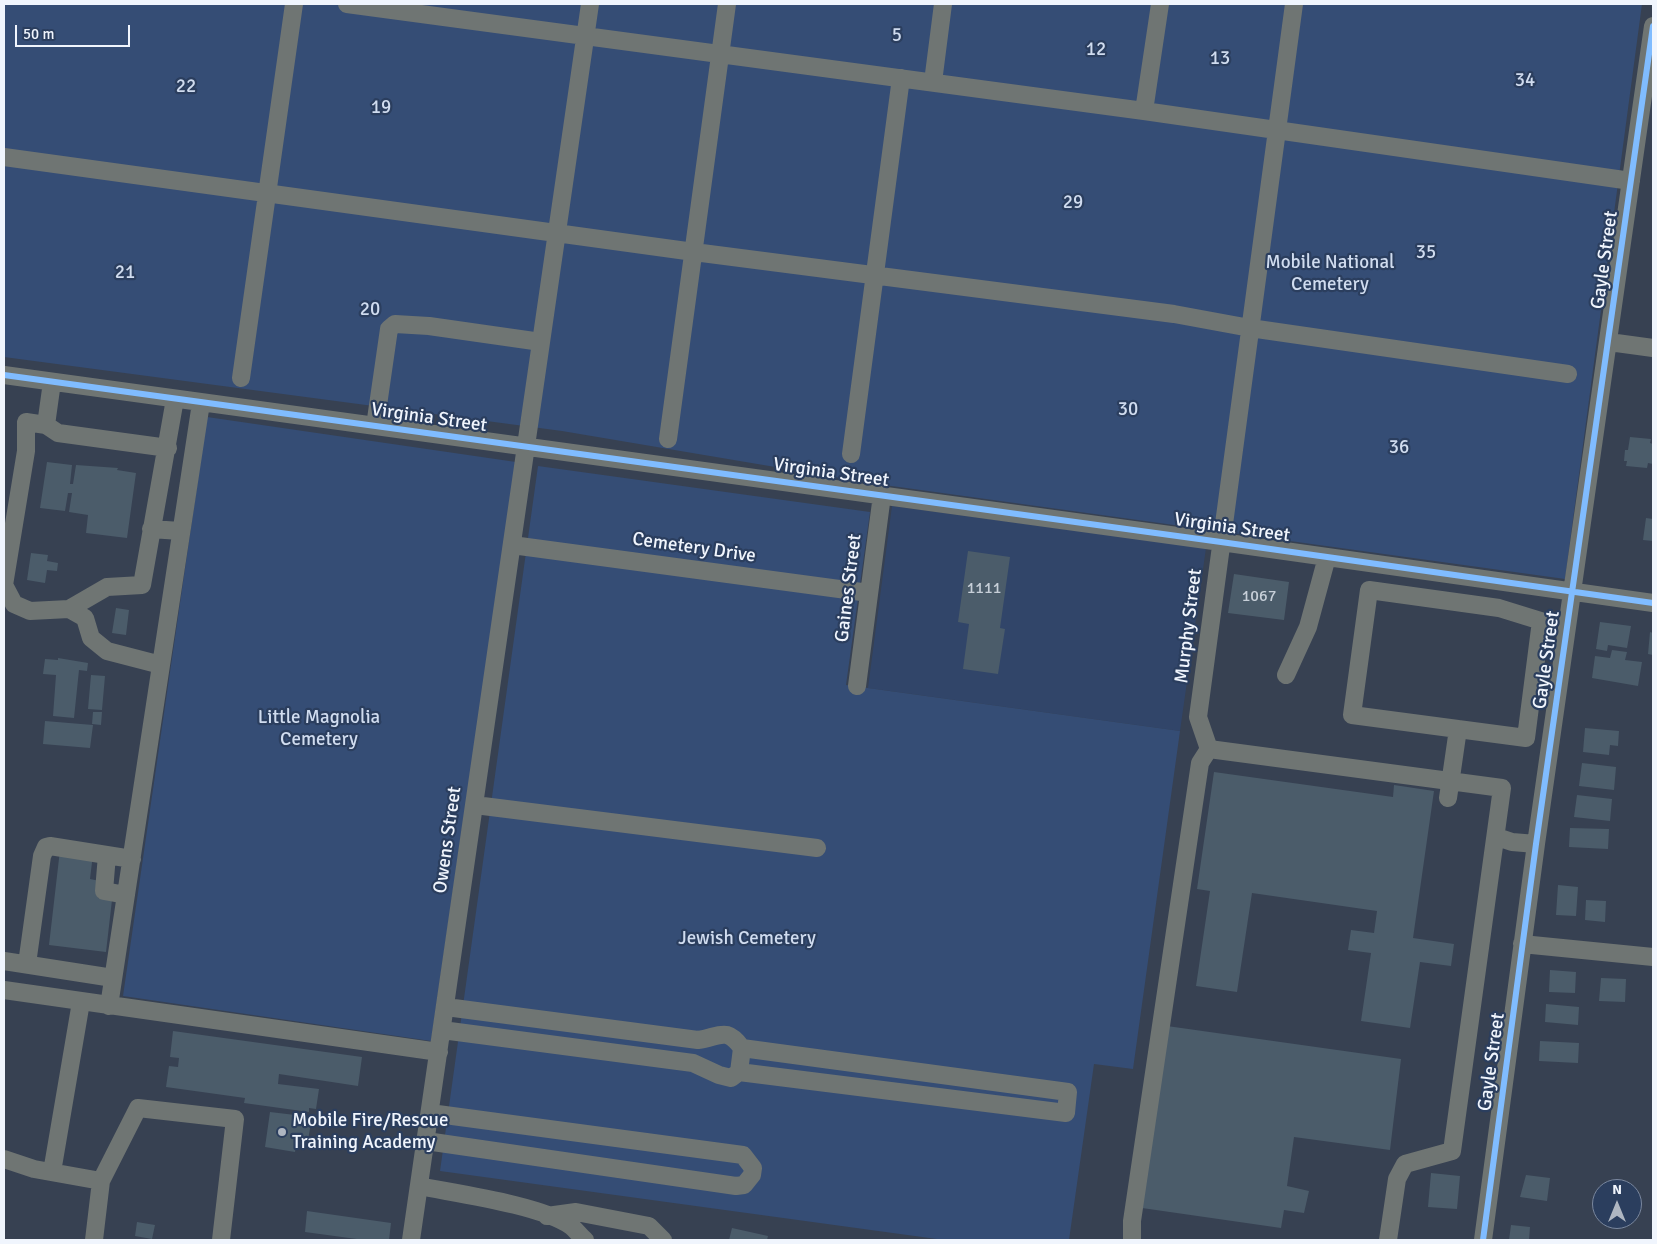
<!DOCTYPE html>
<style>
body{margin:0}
#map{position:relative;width:1657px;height:1244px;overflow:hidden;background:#374152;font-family:Signika,sans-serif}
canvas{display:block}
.frame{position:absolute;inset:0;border:5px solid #f0f5fd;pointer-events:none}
.north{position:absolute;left:1592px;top:1179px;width:50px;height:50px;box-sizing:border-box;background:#2b3e5e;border:1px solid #7a879e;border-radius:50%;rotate:0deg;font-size:14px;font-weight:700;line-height:20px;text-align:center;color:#f0f5fd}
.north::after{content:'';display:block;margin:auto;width:18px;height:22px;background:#afb6c1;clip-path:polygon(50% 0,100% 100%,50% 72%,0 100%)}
.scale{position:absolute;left:15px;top:25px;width:115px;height:22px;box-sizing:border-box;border:2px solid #f0f5fd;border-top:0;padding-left:6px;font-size:15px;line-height:18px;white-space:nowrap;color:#f0f5fd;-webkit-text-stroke:4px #2b3e5e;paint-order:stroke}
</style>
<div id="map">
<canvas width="1657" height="1244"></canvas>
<div class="frame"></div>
<div class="north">N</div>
<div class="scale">50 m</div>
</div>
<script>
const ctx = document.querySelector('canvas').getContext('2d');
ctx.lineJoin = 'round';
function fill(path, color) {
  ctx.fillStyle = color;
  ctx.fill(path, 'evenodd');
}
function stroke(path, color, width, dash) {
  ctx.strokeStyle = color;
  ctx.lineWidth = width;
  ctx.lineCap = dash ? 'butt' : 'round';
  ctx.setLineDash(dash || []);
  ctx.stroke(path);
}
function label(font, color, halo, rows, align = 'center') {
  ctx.font = font + ' Signika,sans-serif';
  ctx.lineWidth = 4.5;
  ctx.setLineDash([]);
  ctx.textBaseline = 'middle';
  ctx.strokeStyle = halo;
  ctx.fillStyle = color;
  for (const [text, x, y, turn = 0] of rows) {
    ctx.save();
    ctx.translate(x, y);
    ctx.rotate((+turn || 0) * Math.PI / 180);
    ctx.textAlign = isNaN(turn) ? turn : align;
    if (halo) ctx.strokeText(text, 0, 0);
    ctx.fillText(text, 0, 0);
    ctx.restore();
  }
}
fill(new Path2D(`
 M892,506L1206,548L1180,731L868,688Z`), '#314569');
fill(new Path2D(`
 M4,4H1642L1565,579L870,483L562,431L4,357Z
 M207,417L516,462L431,1041L123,996Z
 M538,466L870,512L846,685L1180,731L1133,1069L1094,1064L1069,1240H944L440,1171Z`), '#354d75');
fill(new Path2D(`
 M1630,437L1651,439L1650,443L1653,444V464L1648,463L1647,468L1626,466L1627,461H1624L1625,450H1628Z
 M47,462L72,465L70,484H73L76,465L118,468L117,470L136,473L127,538L86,533L88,515L69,512L72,493H68L65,511L40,508Z
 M1646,518L1653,519V541L1643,540Z
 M968,551L1010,557L1000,628L1005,629L998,674L963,669L969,624L958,622Z
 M31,553L48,555L47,561L58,563L57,571L47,570L45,583L27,580Z
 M1234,574L1289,582L1284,620L1228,613Z
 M116,608L129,610L126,635L112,633Z
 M1600,622L1631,626L1627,648L1608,645L1607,651L1596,649Z
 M1650,632L1653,633V655L1648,654Z
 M1612,650L1627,652L1625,660L1642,662L1638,686L1592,678L1595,656L1610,658Z
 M58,658L88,663L87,671L79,670L74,718L53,716L56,675L43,674L45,659L58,660Z
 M91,675L105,676L102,710L88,709Z
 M93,712H102L101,725L92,724Z
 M45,721L93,725L90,748L43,744Z
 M1585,728L1619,731L1618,746L1610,745L1609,755L1583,752Z
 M1582,763L1616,767L1614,790L1579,786Z
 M1214,772L1393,797L1394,785L1434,791L1413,938L1454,944L1451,966L1420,962L1410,1028L1361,1021L1371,953L1348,950L1351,930L1374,933L1377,911L1252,893L1237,992L1196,986L1210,891L1197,889Z
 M1577,795L1612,799L1610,821L1574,817Z
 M1570,828L1609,829L1608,849L1569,847Z
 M60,850L93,854L90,879L100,881L98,898L112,900L106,952L49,945Z
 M1558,885L1578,887L1576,916L1556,915Z
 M1586,900L1606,901L1605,922L1585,920Z
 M1550,970L1576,972L1575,993L1549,992Z
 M1601,978L1626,979L1625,1002L1599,1001Z
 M1546,1004L1579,1007L1578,1025L1545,1022Z
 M1167,1026L1401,1059L1390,1150L1294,1137L1287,1186L1309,1191L1304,1213L1284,1210L1281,1228L1142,1208Z
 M173,1031L362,1057L358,1086L279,1074L278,1084L319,1089L316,1109L309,1108V1112L244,1103L245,1098L166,1087L169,1066L178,1067L179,1058L170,1057Z
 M1540,1041L1579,1043L1578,1063L1539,1061Z
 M270,1112L312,1117L308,1140L297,1138L295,1152L265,1147Z
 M1431,1173L1460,1176L1457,1209L1428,1207Z
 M1526,1175L1550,1178L1547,1201L1520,1197Z
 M307,1211L391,1223L389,1240H364L305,1232Z
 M137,1222L155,1225L152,1239L135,1236Z
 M1511,1225L1530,1227L1529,1240H1509Z
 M732,1228L768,1236L767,1240H729Z`), '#4b5c6a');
stroke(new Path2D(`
 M347,4L1144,111L1631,181
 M933,82L943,4
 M1144,111L1160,4
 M4,157L694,252L1174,314L1250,328L1568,374
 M1609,342L1653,348
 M4,375L1221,542L1653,603
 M241,378L294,4
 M52,382L46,425L26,422V451L4,585L14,604L30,611L69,609L85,618L91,638L107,651L161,665
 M46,425L58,433L168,448
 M375,426L389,329L395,324L429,326L541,342
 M668,439L727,4
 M851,454L901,78
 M151,529L180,531
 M512,545L869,593
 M1369,590L1499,608L1541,621L1526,738L1352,715Z
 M69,609L107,587L142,585L175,399
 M1286,675L1308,627L1327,557
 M857,686L882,495
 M1209,749L1502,788L1452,1151L1405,1164L1397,1179L1388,1240
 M1448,798L1458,729
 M475,805L817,848
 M1497,837L1512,842L1536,844
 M107,855L104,891L126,895
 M1522,944L1653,957
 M4,961L113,978
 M27,964L42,856L46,847L50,846L132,859
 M4,990L439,1052
 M109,1006L201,403
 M442,1030L693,1063L719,1075L731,1078L739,1072L742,1048C726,1026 720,1037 698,1040L446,1007
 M739,1072L1066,1113L1068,1092L742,1048
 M426,1141L736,1186L744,1185L752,1175L753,1168L743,1155L430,1113
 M4,1159L34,1169L101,1181
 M52,1172L81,1002
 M419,1186C459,1194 540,1205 571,1226C576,1230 580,1236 585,1240
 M547,1216L576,1212L649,1226L663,1240
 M94,1240L101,1181L138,1108L235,1119L221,1240
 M411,1240L590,4
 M1132,1240V1221L1200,763L1209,749L1198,717L1294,4
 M1483,1240L1536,844L1653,26`), '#6f7573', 18);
stroke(new Path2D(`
 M4,375L1221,542L1653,603
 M1483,1240L1536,844L1653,26`), '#80bcff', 6);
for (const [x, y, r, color] of [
 [282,1132,5,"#afb6c1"]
]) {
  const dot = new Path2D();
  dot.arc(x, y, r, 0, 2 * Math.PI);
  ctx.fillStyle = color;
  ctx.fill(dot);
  stroke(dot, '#2b3e5e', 2);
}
label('16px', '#c7cfd8', null, [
 ["1111",984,589],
 ["1067",1259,597]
]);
label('19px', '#d0dcef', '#2b3e5e', [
 ["5",897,36],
 ["12",1096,50],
 ["13",1220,59],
 ["34",1525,81],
 ["22",186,87],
 ["19",381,108],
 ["29",1073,203],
 ["35",1426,253],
 ["Mobile National",1330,263],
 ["Cemetery",1330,285],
 ["21",125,273],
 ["20",370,310],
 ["30",1128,410],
 ["36",1399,448],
 ["Little Magnolia",319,718],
 ["Cemetery",319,740],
 ["Jewish Cemetery",747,939]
]);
label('19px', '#f0f5fd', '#2b3e5e', [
 ["Gayle Street",1605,260,-82],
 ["Virginia Street",429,418,8],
 ["Virginia Street",831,473,8],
 ["Virginia Street",1232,528,8],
 ["Cemetery Drive",694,548,8],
 ["Gaines Street",849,588,-83],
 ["Murphy Street",1189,626,-83],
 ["Gayle Street",1547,660,-82],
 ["Owens Street",448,840,-82],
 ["Gayle Street",1492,1062,-82]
]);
label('19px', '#f0f5fd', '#2b3e5e', [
 ["Mobile Fire/Rescue",292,1121],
 ["Training Academy",292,1143]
], 'left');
</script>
